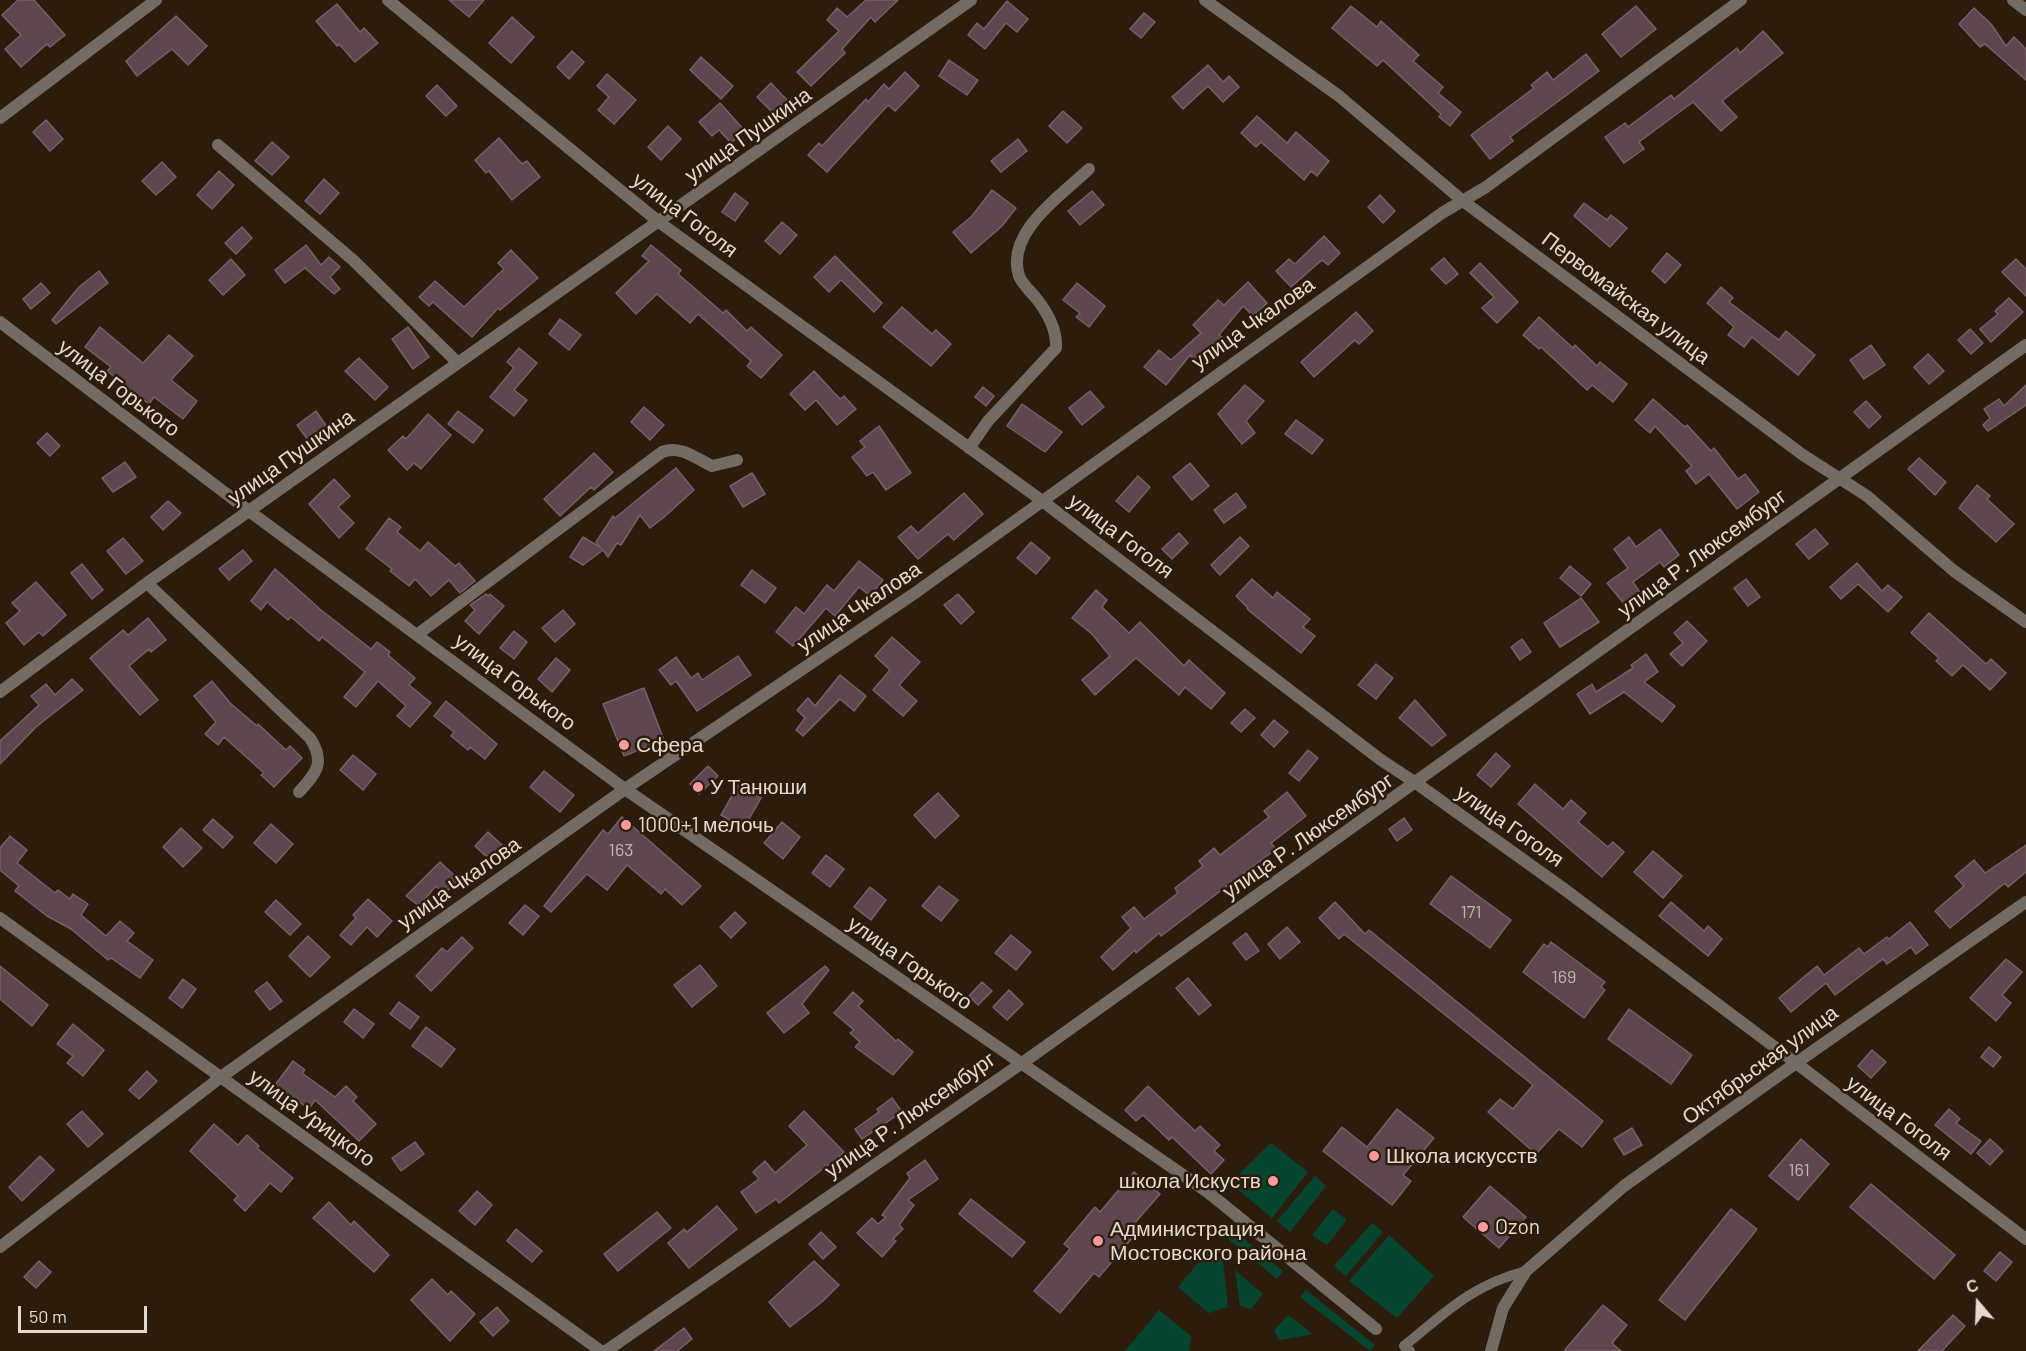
<!DOCTYPE html>
<meta charset="utf-8">
<style>
body{margin:0}
#map{position:relative;width:2026px;height:1351px;overflow:hidden;background:#2c1c0c;font-family:Barlow,sans-serif}
canvas{display:block}
.north{position:absolute;left:1948px;top:1273px;width:60px;height:60px;-webkit-text-stroke:4px #2c1c0c;paint-order:stroke;rotate:341deg;font-size:16px;font-weight:700;line-height:24px;text-align:center;color:#e4d9cf}
.north::after{content:'';display:block;margin:auto;width:21px;height:27px;background:#e4d9cf;clip-path:polygon(50% 0,100% 100%,50% 72%,0 100%)}
.scale{position:absolute;left:18px;top:1306px;width:129px;height:27px;box-sizing:border-box;border:3px solid #e4d9cf;border-top:0;padding-left:8px;font-size:18px;line-height:21px;white-space:nowrap;color:#e4d9cf;-webkit-text-stroke:4px #2c1c0c;paint-order:stroke}
</style>
<div id="map">
<canvas width="2026" height="1351"></canvas>
<div class="north">С</div>
<div class="scale">50 m</div>
</div>
<script>
const ctx = document.querySelector('canvas').getContext('2d');
ctx.lineJoin = 'round';
function fill(path, color) {
  ctx.fillStyle = color;
  ctx.fill(path, 'evenodd');
}
function stroke(path, color, width, dash) {
  ctx.strokeStyle = color;
  ctx.lineWidth = width;
  ctx.lineCap = dash ? 'butt' : 'round';
  ctx.setLineDash(dash || []);
  ctx.stroke(path);
}
function label(font, color, halo, rows, align = 'center') {
  ctx.font = font + ' Barlow,sans-serif';
  ctx.lineWidth = 5;
  ctx.setLineDash([]);
  ctx.textBaseline = 'middle';
  ctx.strokeStyle = halo;
  ctx.fillStyle = color;
  for (const [text, x, y, turn = 0] of rows) {
    ctx.save();
    ctx.translate(x, y);
    ctx.rotate((+turn || 0) * Math.PI / 180);
    ctx.textAlign = isNaN(turn) ? turn : align;
    if (halo) ctx.strokeText(text, 0, 0);
    ctx.fillText(text, 0, 0);
    ctx.restore();
  }
}
fill(new Path2D(`
 M1271,1143L1308,1172L1272,1218L1230,1183Z
 M1315,1176L1326,1186L1290,1232L1277,1221Z
 M1333,1209L1347,1220L1327,1245L1312,1235Z
 M1372,1223L1383,1232L1346,1276L1334,1266Z
 M1227,1225L1283,1271L1277,1279L1221,1233Z
 M1389,1235L1434,1276L1397,1318L1349,1281Z
 M1209,1250L1223,1260L1228,1307L1209,1313L1178,1287Z
 M1235,1270L1263,1294L1251,1309L1240,1306Z
 M1306,1290L1375,1345L1370,1351L1300,1297Z
 M1159,1310L1191,1336L1189,1351H1125Z
 M1288,1315L1313,1334L1279,1340L1274,1330Z`), '#064530');
const building = new Path2D(`
 M18,0H34L65,35L50,47L47,44L21,67L5,49L21,35L2,15Z
 M449,0H484L469,17Z
 M866,0H898L875,22L871,17L842,49L845,53L811,86L797,72L839,31L827,20L837,8L847,17Z
 M1007,1L1028,19L1017,32L1006,23L985,49L968,35L977,23L984,29Z
 M337,4L360,32L364,28L378,43L355,62L339,44L337,46L316,21Z
 M1351,6L1377,27L1381,21L1419,55L1413,61L1443,87L1438,93L1461,112L1450,126L1439,117L1441,114L1383,60L1377,66L1332,28Z
 M1636,6L1656,29L1621,57L1602,34Z
 M1974,8L1991,24L2006,46L2014,37L2026,49V80L1985,44L1980,47L1959,24Z
 M1144,13L1155,22L1141,38L1130,29Z
 M176,16L207,46L188,65L172,49L137,76L126,61Z
 M512,17L534,37L511,63L489,43Z
 M1763,31L1783,53L1722,101L1737,117L1721,131L1693,102L1639,142L1644,149L1624,163L1605,137L1625,123L1628,127L1671,95L1674,99L1737,48L1740,53Z
 M572,51L584,62L569,79L557,67Z
 M1586,54L1599,71L1510,137L1513,141L1490,159L1471,135L1534,88L1531,85L1547,72L1553,80Z
 M701,57L733,86L721,99L690,70Z
 M949,60L978,80L967,95L939,76Z
 M1208,65L1223,82L1229,76L1239,87L1223,102L1208,86L1183,109L1172,97Z
 M905,72L919,86L895,111L888,105L827,172L808,155L819,143L822,146L866,99L868,102L884,84L889,89Z
 M607,74L636,100L614,124L598,110L609,97L597,86Z
 M771,83L787,100L773,113L757,97Z
 M437,85L457,106L446,116L426,96Z
 M720,103L745,131L731,143L719,130L712,136L699,122Z
 M1063,111L1082,128L1067,143L1049,126Z
 M1257,116L1287,143L1296,132L1329,161L1317,176L1311,171L1304,180L1261,142L1256,147L1241,133Z
 M46,120L63,139L50,151L33,132Z
 M668,126L681,139L661,160L648,147Z
 M499,138L522,164L527,161L540,177L512,200L489,171L486,173L475,160Z
 M1018,139L1027,151L1001,172L991,161Z
 M272,142L289,157L272,175L255,161Z
 M162,162L176,177L156,195L142,181Z
 M219,171L234,185L212,209L197,195Z
 M324,179L339,193L320,214L305,201Z
 M992,190L1016,208L1002,226L971,253L953,232L972,216Z
 M1092,191L1104,205L1080,225L1068,211Z
 M735,193L748,203L735,221L722,212Z
 M1380,195L1395,211L1383,223L1368,207Z
 M1584,203L1607,220L1611,215L1627,228L1610,247L1574,216Z
 M782,222L797,235L780,254L765,241Z
 M242,227L252,238L236,254L225,243Z
 M1324,236L1340,253L1328,265L1322,260L1291,287L1276,271L1289,259L1295,264Z
 M306,245L321,265L329,257L340,267L330,277L340,289L334,294L305,268L285,283L275,270Z
 M651,245L681,270L678,274L723,313L726,310L747,331L751,327L782,355L761,378L747,366L751,361L698,314L690,323L657,294L636,314L616,293L649,261L642,256Z
 M511,250L538,278L500,310L498,308L472,337L433,302L429,306L419,297L435,281L464,307L504,269L498,263Z
 M1667,253L1681,265L1665,283L1652,271Z
 M835,256L882,303L874,312L841,280L829,292L814,277Z
 M1444,258L1458,274L1446,284L1431,269Z
 M231,259L245,275L223,295L209,280Z
 M2016,259L2026,269V296L2002,272Z
 M1480,263L1518,302L1497,323L1482,308L1494,297L1470,273Z
 M99,271L108,283L56,324L52,320L79,287Z
 M1248,282L1267,303L1253,316L1243,306L1219,335L1222,337L1197,363L1190,355L1166,385L1144,367L1159,350L1171,360L1201,333L1193,325L1218,300L1224,305Z
 M41,283L50,293L31,309L23,299Z
 M1077,283L1105,306L1089,327L1076,317L1080,313L1063,300Z
 M1721,287L1733,298L1729,302L1779,340L1786,331L1815,355L1798,375L1752,337L1744,347L1728,335L1734,327L1707,303Z
 M2009,298L2023,312L1991,342L1980,329L1998,314L1995,311Z
 M902,307L932,334L936,330L951,344L931,366L883,327Z
 M1356,312L1373,331L1359,344L1355,340L1314,377L1301,362Z
 M1539,317L1573,348L1575,345L1597,366L1600,362L1627,384L1613,402L1592,385L1587,390L1541,347L1539,349L1523,335Z
 M560,319L581,335L569,350L549,334Z
 M100,327L143,363L169,335L193,356L171,380L197,401L183,419L154,397L149,404L107,371L111,367L85,347Z
 M408,327L429,357L413,369L392,339Z
 M1970,329L1983,343L1971,354L1958,340Z
 M1871,345L1885,365L1864,379L1850,360Z
 M519,348L537,363L514,390L527,400L514,416L490,397L514,368L507,362Z
 M1928,354L1944,371L1929,384L1914,367Z
 M359,358L388,387L375,400L345,371Z
 M814,371L840,399L844,396L856,409L837,425L816,400L805,410L790,394Z
 M1245,385L1264,401L1246,421L1255,433L1242,444L1218,414Z
 M2026,385V405L1988,431L1983,425L1990,418L1984,409L1999,399L2004,406Z
 M983,387L994,396L986,406L975,397Z
 M1090,391L1104,407L1082,425L1069,408Z
 M1653,399L1685,427L1687,425L1711,451L1714,448L1738,479L1745,474L1759,492L1737,509L1709,474L1696,484L1686,471L1692,466L1655,426L1650,433L1635,420Z
 M1866,401L1881,417L1869,428L1854,412Z
 M1022,404L1062,432L1045,452L1007,426Z
 M644,407L664,425L650,440L631,422Z
 M316,411L330,431L311,444L297,425Z
 M458,411L483,430L473,443L448,424Z
 M428,414L451,435L421,469L414,463L407,470L388,450L403,436L406,439Z
 M1296,420L1323,440L1312,454L1285,434Z
 M879,426L911,473L886,490L873,472L867,476L852,457L865,447L860,441Z
 M47,433L60,446L50,456L37,443Z
 M594,453L613,472L594,490L591,487L560,516L544,499Z
 M1919,458L1946,482L1935,495L1908,469Z
 M125,462L136,477L113,492L102,478Z
 M1190,463L1209,486L1192,500L1173,477Z
 M676,468L694,490L663,518L650,528L640,515L621,545L617,543L608,557L603,550L583,565L570,557L583,537L601,548L596,542L613,516L615,518Z
 M752,473L765,494L743,507L730,486Z
 M1138,476L1150,487L1129,512L1116,501Z
 M334,479L350,496L338,507L354,523L339,538L309,504Z
 M1977,485L1990,496L1987,499L2014,524L1996,542L1959,508Z
 M964,493L983,514L954,540L948,534L918,559L898,537L911,526L918,533Z
 M1236,493L1246,507L1224,523L1214,510Z
 M168,501L181,513L163,530L151,517Z
 M389,518L401,527L397,532L420,551L428,542L455,566L459,563L475,581L460,593L449,580L431,596L415,579L409,586L390,571L392,569L366,549Z
 M1660,529L1679,555L1664,567L1660,562L1633,582L1641,594L1626,606L1607,583L1628,568L1614,549L1629,537L1636,547Z
 M1815,529L1828,544L1809,559L1796,544Z
 M1179,533L1188,543L1172,559L1162,549Z
 M1240,537L1249,546L1220,575L1211,565Z
 M123,538L143,561L126,574L107,551Z
 M1031,542L1050,558L1036,574L1017,558Z
 M243,550L252,561L229,580L219,569Z
 M859,561L883,580L870,596L859,587L835,616L826,608L793,646L776,632L796,607L804,614L827,585L834,591Z
 M1857,563L1882,591L1888,585L1902,597L1888,612L1858,584L1841,599L1830,587Z
 M82,564L103,590L92,599L71,573Z
 M1570,566L1591,584L1581,596L1560,578Z
 M275,569L321,610L371,649L377,642L390,652L388,655L415,678L409,685L431,703L410,727L397,716L406,706L378,681L356,707L344,697L365,672L322,637L319,641L291,617L288,620L267,602L261,610L251,601Z
 M752,570L776,588L765,603L741,585Z
 M1252,579L1273,598L1277,592L1310,619L1303,627L1315,636L1301,653L1247,609L1248,608L1236,596Z
 M1746,579L1760,597L1748,606L1734,588Z
 M36,582L66,615L43,636L39,632L24,645L6,623L20,611L12,603Z
 M1096,590L1107,600L1102,607L1129,633L1140,622L1184,666L1189,660L1225,693L1211,709L1185,687L1179,695L1136,658L1095,695L1082,680L1110,656L1092,634L1072,618Z
 M486,594L488,596L490,594L504,606L479,634L465,621L475,610L470,605Z
 M958,594L974,612L961,624L944,605Z
 M1581,598L1599,622L1560,647L1544,623Z
 M563,610L575,624L555,642L542,628Z
 M1929,613L1986,664L1991,659L2006,673L1990,690L1963,665L1952,676L1936,661L1939,658L1911,633Z
 M148,618L166,640L151,652L149,649L129,666L158,700L140,715L90,658L123,630L128,635Z
 M1687,621L1707,641L1682,666L1670,654L1683,643L1674,633Z
 M514,631L527,642L514,659L500,648Z
 M892,637L920,662L899,685L917,701L903,716L873,690L890,670L875,656Z
 M1522,639L1531,652L1520,660L1511,647Z
 M1646,654L1658,672L1644,682L1675,706L1662,722L1624,692L1590,714L1577,694L1592,684L1596,692L1633,668L1631,665Z
 M738,656L751,675L697,711L676,681L671,685L659,670L676,657L691,678L698,673L702,680Z
 M556,658L570,670L552,692L538,679Z
 M1376,664L1393,678L1376,699L1358,685Z
 M840,675L866,696L854,711L840,699L803,736L796,730L805,718L797,710L808,698L815,706Z
 M72,679L83,690L36,727L0,764V741L39,705L31,696L46,684L55,695Z
 M212,681L230,703L257,726L258,724L286,750L290,746L302,758L274,787L261,775L264,773L224,737L218,745L205,734L216,722L194,696Z
 M644,688L664,740L624,756L603,704Z
 M1415,700L1446,735L1432,746L1399,718Z
 M446,701L497,744L485,759L470,747L468,750L451,736L454,732L434,716Z
 M1245,709L1255,718L1241,732L1231,723Z
 M1274,720L1288,732L1274,747L1261,735Z
 M1308,750L1318,758L1299,781L1289,773Z
 M1496,753L1510,766L1491,787L1477,775Z
 M353,755L376,774L363,790L340,770Z
 M708,766L718,776L699,794L690,784Z
 M544,771L574,795L560,812L530,787Z
 M1535,784L1563,809L1571,800L1586,813L1578,822L1608,847L1613,842L1624,852L1602,877L1518,804Z
 M738,785L761,798L744,828L721,815Z
 M1287,792L1306,816L1271,843L1276,849L1161,936L1159,933L1136,953L1135,950L1113,970L1101,957L1131,928L1122,917L1134,907L1144,919L1178,893L1175,888L1203,866L1199,861L1214,848L1220,855L1269,817L1264,811Z
 M938,793L959,816L935,838L914,815Z
 M622,817L701,886L682,905L665,889L661,894L627,865L607,890L587,874L551,912L544,906L603,830L608,834Z
 M1404,818L1412,830L1397,841L1389,829Z
 M213,819L233,837L223,848L203,830Z
 M782,822L800,837L783,859L764,843Z
 M271,824L293,844L276,863L254,843Z
 M181,828L202,848L183,867L163,847Z
 M488,832L503,846L490,860L475,846Z
 M10,836L27,850L17,863L55,893L58,890L70,899L73,894L88,904L81,915L106,936L120,921L134,933L127,941L153,960L140,978L111,958L108,960L71,929L47,916L15,891L19,886L0,870V848Z
 M2026,845V872L2008,887L2005,883L1950,928L1935,911L1964,886L1955,876L1974,860L1985,873Z
 M1653,851L1682,876L1663,898L1634,872Z
 M826,855L844,869L830,887L812,873Z
 M440,862L459,880L444,894L436,886L419,906L406,896Z
 M1451,876L1511,920L1490,948L1430,904Z
 M939,886L958,900L941,921L922,906Z
 M870,887L886,900L871,920L854,907Z
 M368,899L392,921L377,937L367,927L351,945L340,935L356,918L353,915Z
 M276,900L301,924L290,935L265,912Z
 M1335,902L1365,934L1369,930L1603,1121L1582,1147L1559,1129L1536,1154L1488,1112L1500,1099L1513,1109L1533,1085L1344,934L1339,939L1319,918Z
 M1671,902L1704,931L1708,926L1722,939L1708,956L1659,916Z
 M525,905L539,916L523,935L509,923Z
 M735,912L746,923L731,938L720,927Z
 M1910,922L1928,945L1916,954L1911,947L1887,964L1883,959L1835,995L1826,983L1791,1012L1779,998L1817,966L1824,975L1859,948L1864,954L1887,937L1889,939Z
 M1287,927L1300,942L1280,959L1268,944Z
 M1246,933L1259,951L1246,960L1233,943Z
 M1011,935L1031,952L1016,970L995,953Z
 M308,936L330,957L310,977L289,956Z
 M462,937L473,948L431,991L416,976L442,948L447,952Z
 M1551,942L1605,982L1601,987L1605,990L1584,1018L1523,972L1544,944L1548,947Z
 M2006,959L2022,972L2002,995L2011,1003L1996,1021L1970,998Z
 M700,965L717,986L692,1007L674,985Z
 M0,966L48,1005L32,1026L0,999Z
 M825,966L829,970L802,1004L809,1013L784,1033L767,1013Z
 M1188,978L1211,1005L1199,1015L1176,988Z
 M183,979L196,989L182,1008L169,998Z
 M267,982L282,1001L270,1010L255,991Z
 M982,982L992,991L978,1005L969,996Z
 M1009,990L1023,1004L1007,1020L993,1007Z
 M853,992L863,1001L858,1006L896,1041L898,1039L913,1052L893,1075L855,1047L860,1042L850,1033L854,1030L834,1013Z
 M399,1002L419,1017L410,1029L390,1014Z
 M354,1009L374,1024L363,1038L344,1022Z
 M1629,1009L1692,1055L1671,1084L1608,1039Z
 M73,1024L104,1050L83,1076L67,1063L73,1056L57,1044Z
 M426,1027L455,1049L441,1067L412,1046Z
 M1989,1047L2001,1057L1993,1067L1981,1057Z
 M1872,1050L1886,1062L1871,1078L1858,1066Z
 M293,1061L305,1070L302,1073L335,1097L346,1086L357,1097L353,1101L376,1124L359,1141L315,1100L309,1109L275,1085Z
 M147,1071L157,1081L139,1099L129,1090Z
 M1148,1086L1195,1131L1200,1126L1220,1145L1214,1151L1224,1160L1211,1174L1172,1137L1169,1140L1143,1115L1136,1121L1125,1110Z
 M892,1098L902,1112L862,1139L855,1129L879,1112L877,1109Z
 M1397,1109L1434,1138L1403,1175L1411,1181L1392,1205L1323,1151L1342,1127L1367,1147Z
 M1949,1109L1960,1119L1956,1123L1981,1141L1971,1154L1935,1125Z
 M82,1111L103,1134L88,1147L67,1124Z
 M804,1111L844,1152L839,1156L843,1160L833,1169L829,1164L779,1203L776,1199L756,1213L741,1192L759,1179L753,1172L765,1161L775,1173L807,1145L789,1126Z
 M214,1124L238,1145L247,1135L259,1146L257,1148L293,1178L281,1192L270,1183L245,1211L234,1200L238,1196L190,1151Z
 M1632,1128L1642,1145L1624,1155L1614,1139Z
 M1801,1139L1829,1164L1798,1200L1769,1176Z
 M1990,1139L2003,1151L1990,1165L1977,1153Z
 M415,1142L424,1154L401,1171L392,1158Z
 M40,1156L54,1170L22,1201L9,1187Z
 M925,1160L938,1179L908,1200L914,1205L899,1225L903,1229L893,1239L896,1241L882,1257L857,1233L872,1218L878,1224L886,1217L882,1215L910,1178L907,1173Z
 M1134,1172L1160,1194L1126,1233L1132,1238L1099,1277L1094,1273L1060,1313L1034,1291L1070,1249L1064,1244L1095,1207L1100,1212Z
 M1871,1184L1955,1255L1934,1279L1850,1207Z
 M1490,1186L1526,1217L1499,1248L1463,1217Z
 M477,1191L492,1205L475,1225L459,1211Z
 M971,1199L1025,1242L1012,1257L959,1214Z
 M329,1202L351,1225L354,1221L389,1255L374,1272L313,1218Z
 M717,1206L737,1229L689,1268L668,1243L684,1229L687,1232Z
 M1731,1209L1757,1229L1685,1320L1659,1300Z
 M657,1212L671,1228L618,1271L604,1254Z
 M516,1229L542,1251L532,1262L507,1241Z
 M821,1232L836,1247L823,1259L809,1244Z
 M2000,1252L2012,1262L1996,1281L1984,1271Z
 M39,1261L51,1272L36,1288L24,1277Z
 M814,1261L839,1285L823,1301L790,1327L769,1302Z
 M432,1279L448,1295L451,1291L475,1314L450,1341L411,1300Z
 M1603,1305L1627,1325L1612,1343L1621,1351H1564Z
 M497,1307L509,1321L493,1336L480,1322Z
 M1953,1315L1965,1326L1942,1351H1918Z
 M684,1328L692,1339L677,1351H654Z`);
fill(building, '#5e464f');
stroke(building, '#785e68', 1.5);
stroke(new Path2D(`
 M1410,1351L1404,1346C1446,1312 1472,1285 1526,1271`), '#746b64', 10);
stroke(new Path2D(`
 M388,0L659,222L1041,500L1381,760L1416,783
 M1205,0L1339,96L1463,201L1803,455L1867,496L1954,571L2026,622
 M2013,0L2026,10
 M0,118L156,0
 M218,145L353,260L458,363
 M0,322L249,511L625,789L1209,1193L1376,1329
 M969,448L988,421L1056,348C1057,329 1048,313 1036,298C1031,292 1022,284 1019,276C1005,232 1062,195 1089,169
 M147,583L310,738C326,763 316,773 299,792
 M418,634L662,452C681,445 695,458 712,466L737,460
 M0,692L147,583L971,0
 M2026,902L1796,1063L2026,1239
 M0,918L601,1351
 M0,1247L221,1077L625,789L915,593L1442,213L1486,187L1741,0`), '#746b64', 12);
stroke(new Path2D(`
 M1416,783L1564,889L1796,1063L1624,1186L1526,1271L1503,1308L1491,1351
 M606,1351L1035,1054L2026,345`), '#746b64', 12);
for (const [x, y, r, color] of [
 [624,745,6,"#f59b9d"],
 [698,787,6,"#f59b9d"],
 [626,825,6,"#f59b9d"],
 [1374,1156,6,"#f59b9d"],
 [1273,1181,6,"#f59b9d"],
 [1483,1227,6,"#f59b9d"],
 [1098,1241,6,"#f59b9d"]
]) {
  const dot = new Path2D();
  dot.arc(x, y, r, 0, 2 * Math.PI);
  ctx.fillStyle = color;
  ctx.fill(dot);
  stroke(dot, '#2c1c0c', 2);
}
label('18px', '#c2b4af', null, [
 ["163",621,850],
 ["171",1471,912],
 ["169",1564,977],
 ["161",1799,1170]
]);
label('21px', '#e4d9cf', '#2c1c0c', [
 ["улица Пушкина",748,135,-35],
 ["улица Гоголя",685,215,37],
 ["Первомайская улица",1626,298,37],
 ["улица Чкалова",1253,323,-35],
 ["улица Горького",119,388,37],
 ["улица Пушкина",291,457,-35],
 ["улица Гоголя",1121,536,37],
 ["улица Р. Люксембург",1702,553,-36],
 ["улица Чкалова",859,607,-34],
 ["улица Горького",515,682,37],
 ["улица Гоголя",1510,826,35],
 ["улица Р. Люксембург",1308,836,-35],
 ["улица Чкалова",459,883,-35],
 ["улица Горького",910,963,35],
 ["Октябрьская улица",1760,1065,-36],
 ["улица Р. Люксембург",910,1115,-35],
 ["улица Урицкого",312,1118,36],
 ["улица Гоголя",1899,1118,37]
]);
label('21px', '#e4d9cf', '#2c1c0c', [
 ["Сфера",636,745],
 ["У Танюши",710,787],
 ["1000+1 мелочь",638,825],
 ["Школа искусств",1386,1156],
 ["школа Искуств",1261,1181,"right"],
 ["Ozon",1495,1227],
 ["Администрация",1110,1229],
 ["Мостовского района",1110,1253]
], 'left');
</script>
